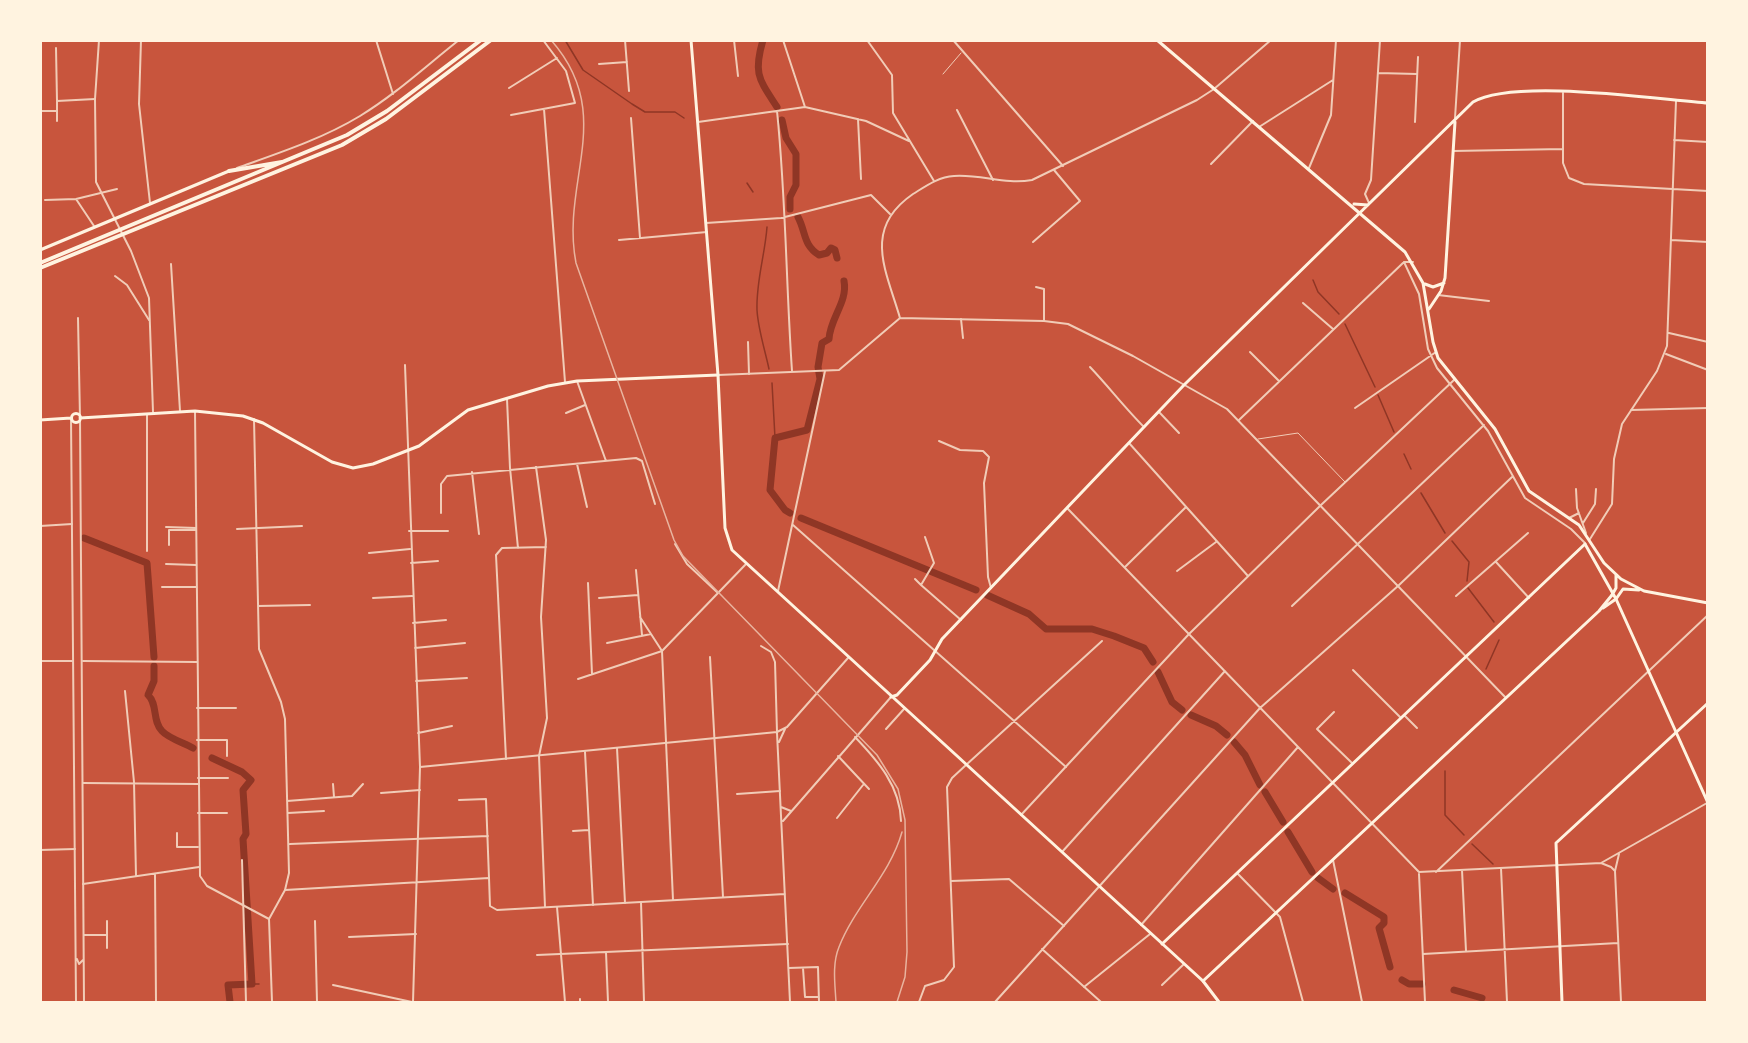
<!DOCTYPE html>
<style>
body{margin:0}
#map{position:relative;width:1748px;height:1043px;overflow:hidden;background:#c8553d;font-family:"Public Sans",sans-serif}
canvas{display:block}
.frame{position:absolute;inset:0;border:42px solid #fff3e0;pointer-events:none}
</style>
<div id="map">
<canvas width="1748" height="1043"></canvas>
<div class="frame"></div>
</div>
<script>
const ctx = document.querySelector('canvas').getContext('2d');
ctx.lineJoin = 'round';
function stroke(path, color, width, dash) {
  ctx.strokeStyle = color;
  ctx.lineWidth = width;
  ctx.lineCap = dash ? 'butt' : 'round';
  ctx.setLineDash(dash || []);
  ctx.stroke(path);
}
stroke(new Path2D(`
 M565,40L583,70L632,104L645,112H675L684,118
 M747,183L753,192
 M767,227C765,255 756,281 757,310C758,329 765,350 769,369
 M1313,280L1318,292L1339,314
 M1345,324L1375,387
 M772,383L775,438
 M1378,395L1394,432
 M1404,454L1411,469
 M1421,493L1445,533
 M1452,541L1469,562L1467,581
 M1468,588L1494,622
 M1486,669L1499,640
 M1445,771V815L1464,835
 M1472,844L1493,864
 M252,984H259`), '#8f3625', 1.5);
stroke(new Path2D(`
 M763,40C753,74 759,79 777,107
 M782,120L786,138L796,154V185L790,197V209
 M798,217C806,232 803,245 819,255L827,253L831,248L835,250L837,258
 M790,513L785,510L770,490L775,438L807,430L820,379L818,367L822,343L829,339C830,318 848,302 844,281
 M801,518L976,590
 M84,538L147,563L154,657
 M987,595L1029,614L1046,629H1092L1114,636L1144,648L1153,662
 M154,666V681L148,695C158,704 152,721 162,731C168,738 184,743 193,748
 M1158,672L1172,702L1182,710
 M1191,715L1216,726L1227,735
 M1234,742L1245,755L1260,785
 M212,758L242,772L251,780L243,790L246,834L243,839L252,984L228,985L230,1002
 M1265,792L1283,822
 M1288,832L1312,872
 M1318,878L1333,889
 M1345,893L1384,917V923L1379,928L1390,967
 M1402,980L1409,984H1422
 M1454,990L1482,998`), '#8f3625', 7);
stroke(new Path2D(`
 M943,74L961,53
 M1258,439L1298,433L1345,482`), '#f1ccb7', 1);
stroke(new Path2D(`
 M141,40L139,104L150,203
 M376,40L393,94
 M625,40L629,91
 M734,40L738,76
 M783,40L805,107
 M867,40L892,75L893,113L934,181
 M953,40L1063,166
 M56,48L57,101L95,99
 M599,64L627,62
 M1378,73L1417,74
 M509,88L557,58
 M1214,89L1271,40
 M1563,93V163L1569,178L1584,184L1708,191
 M544,109L565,382
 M957,110L993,180
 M40,111H57V101
 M57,111V121
 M777,111C786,198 786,284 792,371
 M511,115L575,103L566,71L543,40
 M631,118L640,238
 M1455,118L1460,40
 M858,119L861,179
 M698,122L805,107L866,121L909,141
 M1415,122L1418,57
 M1259,127L1333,80
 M1674,140L1708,142
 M1453,151L1563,149
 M1211,164L1253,121
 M237,168C279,153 322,139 360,116C396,94 426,66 459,40
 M1309,168L1331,115L1336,40
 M76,199L94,226
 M45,200L76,199L117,189
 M1369,203L1365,194L1371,180L1380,40
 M706,223L781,218L871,195L890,214
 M619,240L707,232
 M1671,240L1708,242
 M1033,242L1080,201L1054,170
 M1404,262L1419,294L1428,349L1437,368L1488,431L1525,498L1571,529L1585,543
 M171,264L180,411
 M115,276L127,285L149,320
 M1036,287L1044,289V321
 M1438,295L1489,301
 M1303,303L1333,329
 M78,318L80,418
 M961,319L963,338
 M1669,333L1708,342
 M748,342L749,374
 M1250,352L1279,381
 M1666,354L1708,370
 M405,365L420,767
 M1090,367C1109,387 1125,408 1144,427
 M577,381L606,461
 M507,399L510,468L518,548
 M1355,408L1436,352
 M1631,410L1708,408
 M1159,412L1179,433
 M566,413L585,405
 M147,414V551
 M254,419L259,649L281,702L285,719L289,873L285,890
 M1239,420L1404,262H1413
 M939,441L960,450L983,451L989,457L984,483L988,577L991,588
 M1129,443L1248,576
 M577,464L587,507
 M536,467L546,540L541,617L547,718L539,756L545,907
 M472,472L479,534
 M1576,489L1577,508L1586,533
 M1067,508L1419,872
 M441,513V484L447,476L636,458L642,461L655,504
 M1569,518L1579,513
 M1583,523L1595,504L1596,489
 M793,525L1066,767
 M40,526L72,524
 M166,527L196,528
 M237,529L302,526
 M409,531H448
 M925,537L934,563L921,585L961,620
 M1590,539L1612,504L1614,459L1622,424L1657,371L1667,346L1676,101
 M675,544L687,564L718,593
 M169,545V530H196
 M369,553L410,549
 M1496,562L1529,598
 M411,563L438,561
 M166,564L196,565
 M1125,567L1186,507
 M636,570L642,635
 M1177,571L1216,542
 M915,579L921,585
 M588,583L592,674
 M162,587H196
 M778,591L825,371
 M1456,596L1528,533
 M373,598L412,596
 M599,598L638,595
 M258,606L310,605
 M1292,606L1484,425
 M640,617L662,651L673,900
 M413,623L446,620
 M607,643L651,634
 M761,646L771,652L775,662L777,732
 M415,648L465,643
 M710,657L723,897
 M40,661H73
 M83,661L197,662
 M1353,670L1400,717
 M578,679L662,651L746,564
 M416,681L467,678
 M125,691L134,782L136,876
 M197,708H236
 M1334,712L1317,729L1352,763
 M1404,715L1417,728
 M886,729L904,709
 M418,733L452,726
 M855,737C878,761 900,786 901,821
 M197,740H227V756
 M617,748L625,903
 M585,752L593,905
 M838,756L869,789
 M506,759L496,555L502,548L546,547
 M966,765L1102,641
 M198,778H228
 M83,783L198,784
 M333,784L334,797
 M381,793L420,790
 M737,794L780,791
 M459,800L486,799L489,878
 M287,801L352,796L363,784
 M198,813H227
 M288,813L324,811
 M837,818L863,785
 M573,831L589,830
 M177,833V847H198
 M290,844L488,836
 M40,850L75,849
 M1062,852L1225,671
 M1619,854L1615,871L1621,1002
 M242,860L246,1002
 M1333,860L1362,1002
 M1601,863L1707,803
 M1501,868L1507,1002
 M1462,870L1466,951
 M1419,872L1601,863L1611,867L1615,871
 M1436,872L1708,615
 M1237,873L1280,917L1303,1002
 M155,874L156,1002
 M1419,874L1425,1002
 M951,881L1009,879L1064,926
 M83,884L199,867
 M641,902L644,1002
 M557,907L565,1002
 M107,921V948
 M315,921L317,1002
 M1141,925L1298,747
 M84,935H107
 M349,937L416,934
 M1042,949L1101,1002
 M606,952L608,1002
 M1423,954L1618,943
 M537,955L788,944
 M789,968L818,967L819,1002
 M803,968L805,997H819
 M333,985L412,1002
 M1162,985L1184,964
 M1084,987L1150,934
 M580,999V1002
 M995,1002L1260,708L1398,586L1512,477`), '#f1ccb7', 2);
stroke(new Path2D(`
 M99,40L95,99L96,182L131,251L149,298L153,412
 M900,318L1044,321L1068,324L1133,356L1227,409L1506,698
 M900,318C886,270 862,229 913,194C926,186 938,177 954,176C981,174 1005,185 1032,180L1197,100L1214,89
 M718,375L839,370L900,318
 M195,411L200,876L207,886L269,919
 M71,418L76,1002
 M80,418L84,1002
 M777,733L790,1002
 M779,742L785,729
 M781,807L791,811
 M1021,815L1189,634L1321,505L1454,380
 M783,821L891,697
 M77,959L79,964L83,960
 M272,1002L269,919L285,890L489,878L490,906L497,910L785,894
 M413,1002L420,767L777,732L787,727L848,658
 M919,1002L925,986L944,980L954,967L947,787L952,778L966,765`), '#f1ccb7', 2);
stroke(new Path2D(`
 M40,250L229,171
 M71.5 418a4.5 4.5 0 1 1 9 0a4.5 4.5 0 1 1-9 0Z
 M80,418L195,411L243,416L263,423L332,462L353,468L373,464L419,446L468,410L548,386L577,381L718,375
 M40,420L71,418
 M1603,608L1616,599
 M1162,944L1585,544
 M1203,981L1599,611L1612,595
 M1562,1002L1556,843L1708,703`), '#fff3e0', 3);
stroke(new Path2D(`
 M691,40L718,375L725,528L732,550L1203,981L1219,1002
 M1157,40L1405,252L1423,283L1433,342L1438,358L1495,429L1529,491L1579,525L1604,563L1621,579L1644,591L1708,603
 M1354,204L1368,205
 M1425,284L1433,287L1444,283
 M1429,309L1441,291L1445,278L1455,122
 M1585,544L1616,599L1708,803
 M1612,595L1616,588V575
 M1616,599L1623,589L1639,590
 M891,697L897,695L930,660L942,639L1184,385L1473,102C1514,78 1655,99 1708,103`), '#fff3e0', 3);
stroke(new Path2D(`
 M229,171L282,162
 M40,263L347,135L387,111L481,40
 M40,268L342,145L386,119L491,40`), '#fff3e0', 4);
stroke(new Path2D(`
 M551,40C617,115 560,181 576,263L674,540L683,556L877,755L898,789L905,820L907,952L905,977L897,1002
 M836,1002C835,984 832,964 839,947C855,906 890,875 902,832`), '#e9b49f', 1.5);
</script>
